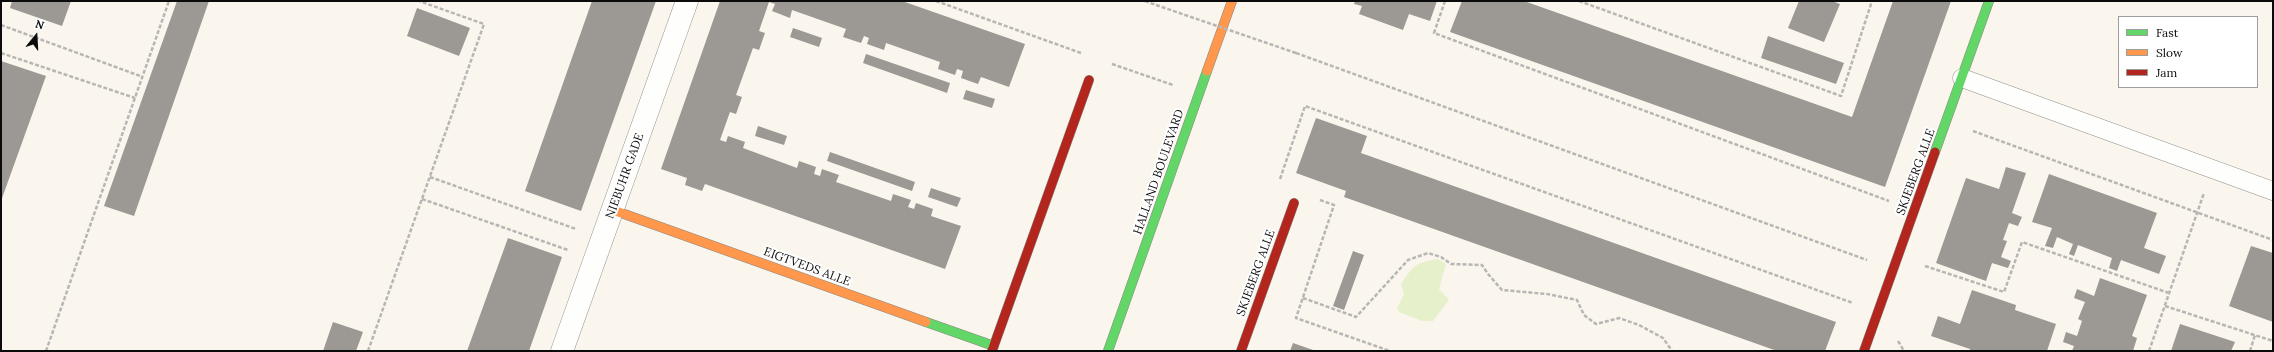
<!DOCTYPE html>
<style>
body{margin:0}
#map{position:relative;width:2274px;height:352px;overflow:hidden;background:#faf6ed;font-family:Lora,serif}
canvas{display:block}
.frame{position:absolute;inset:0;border:2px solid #0b0b0b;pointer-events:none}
.legend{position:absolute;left:2118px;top:16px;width:140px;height:72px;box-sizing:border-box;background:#fff;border:1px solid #9d9d9d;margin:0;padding:5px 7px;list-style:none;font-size:12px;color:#0b0b0b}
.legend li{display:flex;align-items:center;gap:8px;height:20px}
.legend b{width:20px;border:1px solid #9d9d9d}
.north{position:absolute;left:16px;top:16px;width:40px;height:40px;-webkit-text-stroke:3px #fff;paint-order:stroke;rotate:18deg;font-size:11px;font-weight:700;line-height:16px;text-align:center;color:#0b0b0b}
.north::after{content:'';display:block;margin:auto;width:14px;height:18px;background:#0b0b0b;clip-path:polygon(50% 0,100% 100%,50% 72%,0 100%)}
</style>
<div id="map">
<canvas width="2274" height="352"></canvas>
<div class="frame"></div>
<ul class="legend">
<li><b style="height:5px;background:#63d668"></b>Fast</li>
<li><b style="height:5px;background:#ff974d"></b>Slow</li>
<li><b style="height:5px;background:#b3261e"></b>Jam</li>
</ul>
<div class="north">N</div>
</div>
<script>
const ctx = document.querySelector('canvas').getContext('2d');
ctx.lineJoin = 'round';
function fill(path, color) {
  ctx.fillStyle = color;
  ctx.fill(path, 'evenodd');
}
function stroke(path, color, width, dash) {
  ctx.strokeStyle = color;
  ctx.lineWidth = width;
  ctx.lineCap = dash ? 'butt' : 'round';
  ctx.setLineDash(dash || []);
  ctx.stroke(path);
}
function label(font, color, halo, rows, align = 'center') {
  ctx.font = font + ' Lora,serif';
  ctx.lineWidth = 4;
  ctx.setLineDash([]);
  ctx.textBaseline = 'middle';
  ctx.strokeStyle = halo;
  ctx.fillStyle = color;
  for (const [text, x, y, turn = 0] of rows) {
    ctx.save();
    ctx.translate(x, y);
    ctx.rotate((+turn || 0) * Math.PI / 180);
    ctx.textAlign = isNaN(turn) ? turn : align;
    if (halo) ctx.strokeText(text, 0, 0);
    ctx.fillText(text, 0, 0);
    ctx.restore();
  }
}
fill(new Path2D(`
 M1438,259L1446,264L1439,289L1449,300L1433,321H1422L1399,312L1397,308L1404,294L1401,284C1413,266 1416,262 1438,259Z`), '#e6f0cb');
fill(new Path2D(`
 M12,1H71L62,26L10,8Z
 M177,1H209L134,216L104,206Z
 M592,1H656L581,211L525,191Z
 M720,1H902L1025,44L1009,87L981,77L978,84L961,78L963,71L957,69L955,75L938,69L940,62L886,43L884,50L867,44L869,38L864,36L861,43L843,37L846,29L792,10L790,18L772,11L775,4L769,2L759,31L765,33L759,50L753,48L736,95L742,97L736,114L730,112L720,140L726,142L728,136L745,142L743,148L797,168L799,161L816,167L814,174L820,176L822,169L839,175L836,182L891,201L893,194L911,200L908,207L914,209L916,203L933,209L931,216L961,226L945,269L705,184L702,191L685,185L687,178L661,169Z
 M1355,1H1437L1430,21L1409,14L1403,30L1359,14L1362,6L1354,4Z
 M1462,1H1524L1852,117L1893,1H1951L1885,187L1450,32Z
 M1799,1H1832L1840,4L1824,42L1788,28Z
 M417,8L470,28L459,56L407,36Z
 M793,28L822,38L819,47L790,37Z
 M1768,36L1844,63L1836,84L1761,58Z
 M866,54L950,83L947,93L863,63Z
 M1,61L46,76L1,201Z
 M966,90L995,99L992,108L963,99Z
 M1316,118L1367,136L1361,153L1836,322L1825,351H1777L1344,197L1346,191L1296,173Z
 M758,126L787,136L784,145L755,136Z
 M830,152L915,182L912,191L827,161Z
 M2006,167L2026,173L2012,213L2022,217L2018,226L2009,223L2003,240L2007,241L2001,257L2011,261L2008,268L1992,263L1986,281L1936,263L1966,178L1999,189Z
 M2049,174L2157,213L2144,248L2166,256L2159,274L2121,260L2117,271L2109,268L2112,258L2078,245L2074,256L2069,254L2073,244L2057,237L2053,248L2045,246L2052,228L2032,222Z
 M931,188L961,198L957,207L928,197Z
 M508,238L562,257L529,351H467Z
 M2251,246L2273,253V322L2229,306Z
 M1353,251L1364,255L1344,310L1333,306Z
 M2100,278L2147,295L2132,336L2137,338L2133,351H2072L2074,346L2063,342L2066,332L2077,336L2082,321L2078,319L2085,302L2074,298L2077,289L2094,296Z
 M1972,290L2016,305L2015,310L2056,324L2047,351H1970V349L1931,336L1938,316L1960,324Z
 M333,322L363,332L356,351H323Z
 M2180,324L2235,342L2231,351H2171Z
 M1293,343L1316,351H1290Z`), '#9c9894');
const lane = new Path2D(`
 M1962,78L2273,191`);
const street = new Path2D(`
 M562,351L687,1`);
const fast = new Path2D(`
 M1935,152L1989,1
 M926,322L994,346
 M1108,351L1207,71`);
const slow = new Path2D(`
 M1207,71L1232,1
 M613,210L926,322`);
const jam = new Path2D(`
 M992,351L1089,80
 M1241,351L1294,203
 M1864,351L1935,152`);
stroke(lane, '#93918d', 19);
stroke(street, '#93918d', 23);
stroke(fast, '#898783', 10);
stroke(slow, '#898783', 10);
stroke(jam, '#898783', 10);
stroke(new Path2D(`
 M936,1L1081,53
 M1145,1L1156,5
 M1445,1L1434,33L1889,201
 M1579,1L1841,96L1872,1
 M1,25L143,77
 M1,53L135,98
 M1296,53L1867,260
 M1112,64L1173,85
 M1973,131L2273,240
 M430,177L576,229
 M1280,179L1305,106L1853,303
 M422,199L568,250
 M1320,200L1334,205L1296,318L1390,351
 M1925,266L2004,292L2022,242L2169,293
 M1303,298L1356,317L1408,260L1428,253L1441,257L1451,264L1482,265L1488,274L1502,290L1547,294L1577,300L1584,315L1596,324L1619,318L1639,325L1663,338L1672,351
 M2165,306L2273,341
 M1898,341L1904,351
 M46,351L169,1
 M368,351L484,24L419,1
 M2149,351L2204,193
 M2250,351L2255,335`), '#b7b6b5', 2.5, [4, 2]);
stroke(lane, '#fefefc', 18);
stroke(street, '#fefefc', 22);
stroke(fast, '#63d668', 9);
stroke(slow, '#ff974d', 9);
stroke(jam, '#b3261e', 9);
stroke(new Path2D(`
 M1156,5L1296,53`), '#b7b6b5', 2.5, [4, 2]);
label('12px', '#0b0b0b', '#fff', [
 ["HALLAND BOULEVARD",1159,172,-71],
 ["SKJEBERG ALLE",1916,172,-70],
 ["NIEBUHR GADE",625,176,-70],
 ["EIGTVEDS ALLE",807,267,20],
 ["SKJEBERG ALLE",1256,273,-70]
]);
</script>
